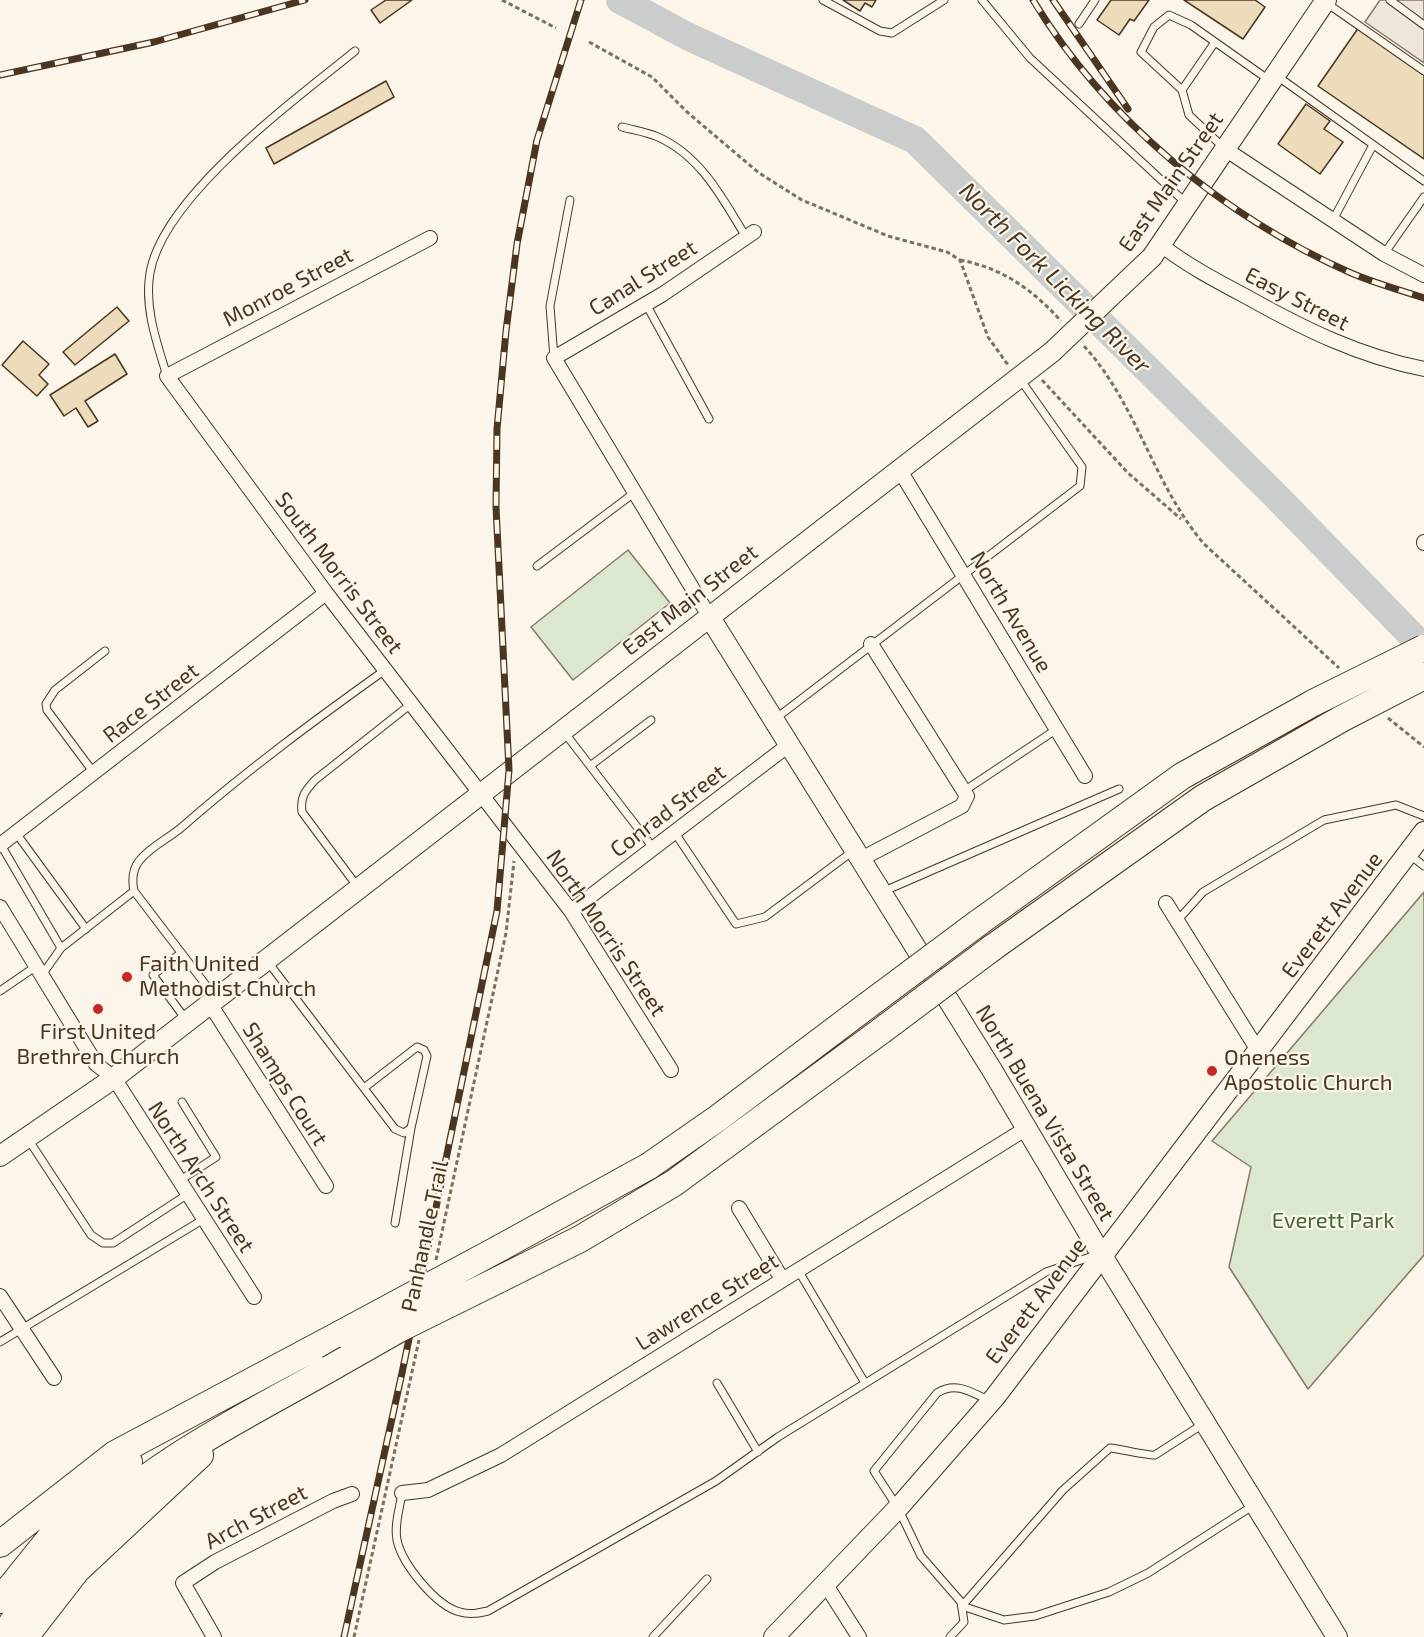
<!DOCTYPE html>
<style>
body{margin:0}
canvas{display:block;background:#fbf6e9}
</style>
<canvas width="1424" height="1637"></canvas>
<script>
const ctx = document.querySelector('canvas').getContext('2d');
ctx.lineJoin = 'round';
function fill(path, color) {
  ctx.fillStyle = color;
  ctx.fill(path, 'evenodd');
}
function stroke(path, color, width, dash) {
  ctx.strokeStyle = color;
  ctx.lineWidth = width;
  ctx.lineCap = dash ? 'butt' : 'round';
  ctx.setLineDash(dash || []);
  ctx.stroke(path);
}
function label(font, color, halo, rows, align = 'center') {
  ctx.font = font + ' "Exo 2",sans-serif';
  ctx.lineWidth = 4.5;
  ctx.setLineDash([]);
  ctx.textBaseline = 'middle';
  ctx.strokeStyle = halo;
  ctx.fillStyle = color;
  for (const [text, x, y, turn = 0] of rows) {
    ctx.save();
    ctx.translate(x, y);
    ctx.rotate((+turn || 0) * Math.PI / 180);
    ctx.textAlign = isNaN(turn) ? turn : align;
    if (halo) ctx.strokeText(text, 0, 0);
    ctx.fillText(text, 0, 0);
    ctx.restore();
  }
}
const green = new Path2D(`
 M628,550L670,603L573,680L531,627Z
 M1424,892V1255L1308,1389L1229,1267L1251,1167L1212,1141Z`);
fill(green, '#dce7d0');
stroke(green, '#887966', 1.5);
const parking = new Path2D(`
 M1380,0H1424V63L1365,22Z`);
fill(parking, '#ede7d9');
stroke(parking, '#887966', 1.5);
stroke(new Path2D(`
 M620,0L689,37L915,140L1275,495L1424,648`), '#c9cecd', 28);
const building = new Path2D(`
 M386,0H412L380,23L371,10Z
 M843,0H876L872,7L865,3L860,11Z
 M1111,0H1149L1134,21L1130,19L1119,35L1097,20Z
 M1184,0H1255L1265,7L1243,39Z
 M1359,27L1424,72V159L1318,86Z
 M386,81L394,97L274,164L266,148Z
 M1306,104L1330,121L1324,129L1343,142L1320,174L1278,144Z
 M117,307L129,321L75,365L63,352Z
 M23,341L49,364L39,375L48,384L37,396L2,365Z
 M115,354L127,374L85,401L98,421L88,427L76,408L64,416L50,395Z`);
fill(building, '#ecdcbc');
stroke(building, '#4a3520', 1.5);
const lane = new Path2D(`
 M823,0L880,31L892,33L944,0
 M982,0L1030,58L1186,203
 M1390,0L1424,25
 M1325,2L1424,71
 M1079,24L1095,0
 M1277,76L1424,181
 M1182,90L1215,42
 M622,127C633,130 647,132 658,137C701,156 723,199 746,237
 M1224,148L1189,115L1182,90L1141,52L1154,27L1169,15L1191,25L1269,80
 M1333,220L1373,145
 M1384,254L1424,197
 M646,304L709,419
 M554,358L550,306L570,200
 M167,376C157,343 144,308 150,273C163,196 295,100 355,51
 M537,566L634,493
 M775,719L1080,486L1082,467L1020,379
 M564,732L654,849
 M590,766L651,720
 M94,773L47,710L46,704L55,690L105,651
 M964,791L1057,729
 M16,833L86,929
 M675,833L736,924L765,917L853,851
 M1,845L61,948
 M1410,855L1424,866
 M357,886L302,812C300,797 305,791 315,780L411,704
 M882,892L1119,789
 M1177,921L1203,892L1324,820L1396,805L1424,816
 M181,953L153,975L187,1021
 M268,962L395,1129L404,1133L411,1128L427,1056L424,1050L417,1047L364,1088
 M42,975L61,948L134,891
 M0,991L35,967
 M215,997L134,891C132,881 132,870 139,861C151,846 168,839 182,827C247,770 315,720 385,670
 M28,1139L91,1235L103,1243H113L188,1194
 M179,1181L216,1157L182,1102
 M395,1223L411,1128
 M798,1270L865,1383
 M0,1342L204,1219
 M717,1383L758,1452
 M1203,1424L1155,1455C1151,1456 1120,1449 1110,1448L1063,1490L962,1606L1004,1620L1035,1616L1109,1592L1148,1573L1254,1505
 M402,1493C400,1507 394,1525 397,1540C402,1564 436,1606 460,1612C470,1615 479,1613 488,1611L716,1481L778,1437L1046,1272L1096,1255
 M653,1637L707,1579
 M950,1637L964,1622L961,1602L921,1556L898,1508L874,1471L937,1393C956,1381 971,1392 990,1401`);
const street = new Path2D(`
 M1225,149L1384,254L1424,275
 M430,238L167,376L326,593L571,911L671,1070
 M1161,245C1188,266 1217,281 1247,297C1304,329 1359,356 1424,369
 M899,469L1085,776
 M1424,543V542
 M709,616L554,358L663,294L754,232
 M0,845L326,593
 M861,859L962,806L967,796L871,644
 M1166,903L1259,1052
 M0,907L96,1064L114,1078L254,1297
 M571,911L790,744
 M210,1004L326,1186
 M739,1208L782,1279
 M0,1296L54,1378
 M402,1493L428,1490L501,1455L1027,1128
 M826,1585L859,1637
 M214,1637L183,1583L215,1562L333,1501L352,1494`);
const secondary = new Path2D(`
 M1152,257L1326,0
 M709,616L992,1070L1101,1254L1337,1637
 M0,1156L114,1078L1052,352
 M774,1637L898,1508L995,1397L1424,832`);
const highway = new Path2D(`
 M978,923L1182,776L1315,702
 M992,948L1203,798L1341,719
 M500,1248L649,1166L718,1118L868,1005
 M498,1280L580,1239L674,1183L881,1031
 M0,1544L115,1454L340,1334
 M0,1600L58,1528L129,1462
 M3,1637C24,1604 46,1570 73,1541C143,1466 241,1419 329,1369
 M25,1637L77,1570L200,1455`);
stroke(lane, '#4a3520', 9);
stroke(street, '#4a3520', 16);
stroke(secondary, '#4a3520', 22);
stroke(highway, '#4a3520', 28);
stroke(new Path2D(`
 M502,0L556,28
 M589,42L652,77L687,112L759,173L802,200L888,236L947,252L960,260L988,337L1008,365
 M960,260C1002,268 1032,289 1061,321
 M1084,346C1137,404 1153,484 1204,544L1339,668
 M1042,380L1128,473L1181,519
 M1388,718L1424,747
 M436,1260L506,933L514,861
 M354,1637L419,1340`), '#7f6f5c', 3, [4.5, 3]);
stroke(lane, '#fbf6e9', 7);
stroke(street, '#fbf6e9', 14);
stroke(secondary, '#fbf6e9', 20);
stroke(highway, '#fbf6e9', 26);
const rail = new Path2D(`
 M1033,0C1105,119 1224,217 1351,273C1374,283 1400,290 1424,298
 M1053,0L1128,109
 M0,75L154,42L305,0
 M344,1637L402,1373L497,911L509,770L496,507L497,429L506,331L517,244L537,140L581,0`);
stroke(rail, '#4a3520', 7);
stroke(rail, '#fbf6e9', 4.5, [14]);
const secondaryBridge = new Path2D(`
 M1052,352L1152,257`);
const highwayBridge = new Path2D(`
 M1315,702L1424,648
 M1341,719L1424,676
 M868,1005L978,923
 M881,1031L992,948
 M340,1334L500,1248
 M329,1369L401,1328L498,1280`);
stroke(secondaryBridge, '#4a3520', 22, []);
stroke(highwayBridge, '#4a3520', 28, []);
stroke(secondaryBridge, '#fbf6e9', 20);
stroke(highwayBridge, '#fbf6e9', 26);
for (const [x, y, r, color] of [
 [127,977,6,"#c62828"],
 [98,1009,6,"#c62828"],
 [1212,1071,6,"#c62828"]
]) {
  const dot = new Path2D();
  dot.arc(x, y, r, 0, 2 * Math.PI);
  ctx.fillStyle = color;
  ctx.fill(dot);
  stroke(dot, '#fbf6e9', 2);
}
label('22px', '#4a3520', '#fbf6e9', [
 ["East Main Street",1171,182,-55],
 ["Canal Street",643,278,-32],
 ["Monroe Street",288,287,-28],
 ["Easy Street",1297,299,27],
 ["South Morris Street",339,573,53],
 ["East Main Street",690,600,-38],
 ["North Avenue",1011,612,59],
 ["Race Street",151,703,-38],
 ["Conrad Street",668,811,-37],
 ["Everett Avenue",1332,915,-53],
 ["North Morris Street",606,933,56],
 ["Shamps Court",285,1084,58],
 ["North Buena Vista Street",1045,1113,59],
 ["North Arch Street",201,1177,57],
 ["Panhandle Trail",425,1236,-78],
 ["Everett Avenue",1036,1301,-53],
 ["Lawrence Street",707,1302,-32],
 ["Arch Street",256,1517,-28]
]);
label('22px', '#4a3520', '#fbf6e9', [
 ["Faith United",139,964],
 ["Methodist Church",139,989],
 ["First United",98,1032,"center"],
 ["Brethren Church",98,1057,"center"],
 ["Oneness",1224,1058],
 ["Apostolic Church",1224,1083]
], 'left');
label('22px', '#436837', '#fbf6e9', [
 ["Everett Park",1333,1221]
]);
label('italic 24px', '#4a3520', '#fbf6e9', [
 ["North Fork Licking River",1055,278,45]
]);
</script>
